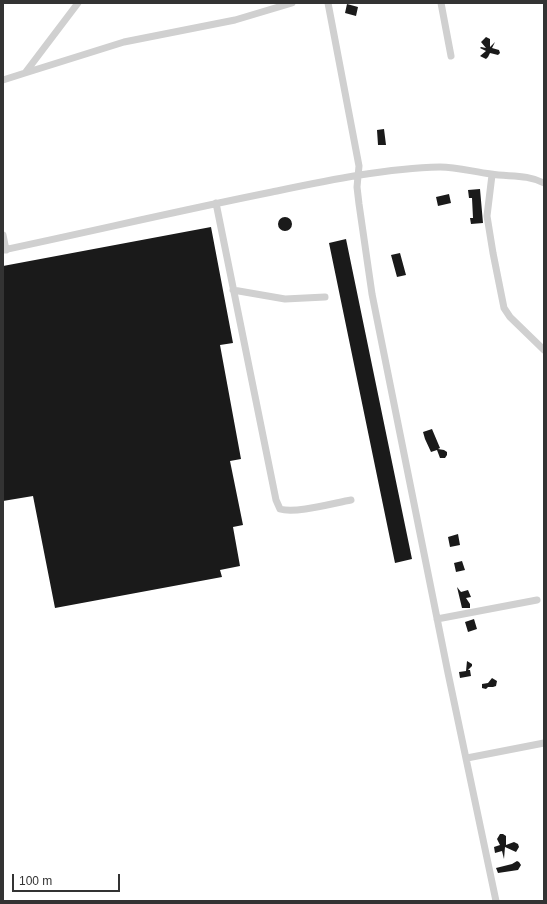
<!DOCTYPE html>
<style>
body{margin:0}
#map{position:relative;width:547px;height:904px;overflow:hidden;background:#fff;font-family:Arial,sans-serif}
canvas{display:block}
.frame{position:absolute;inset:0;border:4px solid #333;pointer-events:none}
.scale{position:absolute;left:12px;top:874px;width:108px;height:18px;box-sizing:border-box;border:2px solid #333;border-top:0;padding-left:5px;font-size:12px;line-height:14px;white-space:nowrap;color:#333;-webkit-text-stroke:3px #fff;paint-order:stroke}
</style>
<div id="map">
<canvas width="547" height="904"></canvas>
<div class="frame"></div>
<div class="scale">100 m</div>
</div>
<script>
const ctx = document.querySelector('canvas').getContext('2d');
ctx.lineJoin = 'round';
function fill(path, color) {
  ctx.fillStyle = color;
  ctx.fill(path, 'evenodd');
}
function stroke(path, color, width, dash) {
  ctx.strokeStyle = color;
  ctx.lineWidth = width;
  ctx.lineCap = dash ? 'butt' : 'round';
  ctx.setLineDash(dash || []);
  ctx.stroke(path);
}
fill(new Path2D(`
 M347,4L358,7L356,16L345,13Z
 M486,37L490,39V47L495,42L492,48L499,50L500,53L498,55L490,53L488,57L486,59L480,56L486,51L480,48L481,47L486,48L481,42Z
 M384,129L386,145H378L377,130Z
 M480,189L483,223L471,224L470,218H473L472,198H469L468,190Z
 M449,194L451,203L438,206L436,197Z
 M278 224a7 7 0 1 1 14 0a7 7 0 1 1-14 0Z
 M211,227L233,343L220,345L241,459L230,461L243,525L233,527L240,566L220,570L222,577L55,608L33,496L3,501V266Z
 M346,239L412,559L395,563L329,243Z
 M400,253L406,275L397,277L391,255Z
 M432,429L440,448L438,449L444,450L447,452V455L445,458H440L437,450L431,452L425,439L423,432Z
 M458,534L460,545L450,547L448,537Z
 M462,561L465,570L456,572L454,563Z
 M457,587L461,592L468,590L471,597L466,598L470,604V608H462Z
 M474,619L477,629L468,632L465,622Z
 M467,661L472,664V666L468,670H470L471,676L460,678L459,672L466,671Z
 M492,678L497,681L496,686L493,687H488L486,689L482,688V684L488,683Z
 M500,834H503L506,836V845L514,842L518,844L519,847L516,852L505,847L504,859L502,851L495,853L494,847L500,845L497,839Z
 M517,861L519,862L521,865L518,870L498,873L496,868L512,864Z`), '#1a1a1a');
stroke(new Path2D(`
 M328,3L359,166L357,187L359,204L372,294L448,673L496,901
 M441,3L451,56
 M25,73L124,42L235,20L292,3
 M3,80L25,73L78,3
 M492,175L487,216L493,253L504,308L510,317L544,350
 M216,203L276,500L280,509C295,514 334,503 351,500
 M3,235L6,250
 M3,250C93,231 182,210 272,192C325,181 386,168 440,167C457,167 474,172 491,174C509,177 527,174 544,183
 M233,290L285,299L325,297
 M437,619L537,600
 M467,758L544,743`), '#d0d0d0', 7);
</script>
